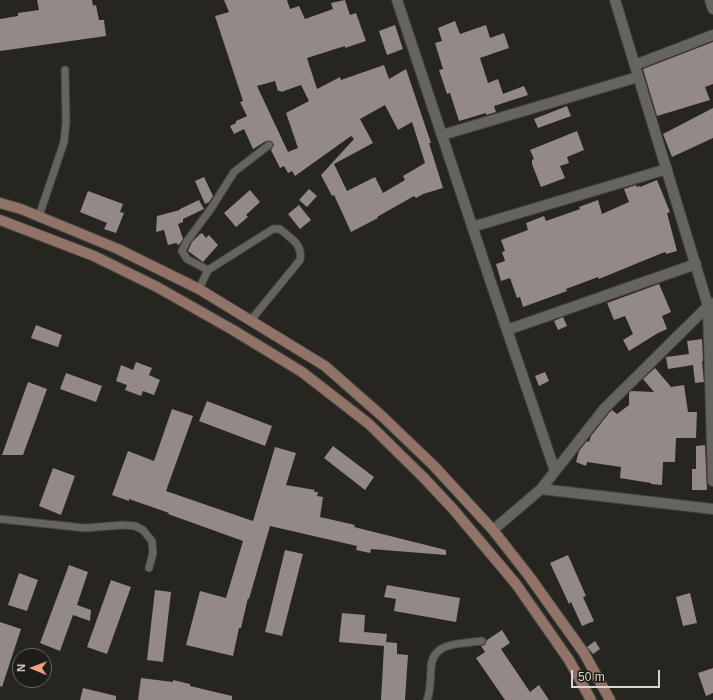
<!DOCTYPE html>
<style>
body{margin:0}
#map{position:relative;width:713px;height:700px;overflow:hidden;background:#272520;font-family:Helvetica,sans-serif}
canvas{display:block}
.north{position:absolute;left:12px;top:648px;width:40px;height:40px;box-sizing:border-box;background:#1e1c16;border:1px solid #686661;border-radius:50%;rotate:271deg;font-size:11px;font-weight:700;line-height:16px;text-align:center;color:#d7d6d2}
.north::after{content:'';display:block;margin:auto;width:14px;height:18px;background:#f3a081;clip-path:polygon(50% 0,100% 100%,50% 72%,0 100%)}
.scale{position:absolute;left:571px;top:670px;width:89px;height:18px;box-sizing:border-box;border:2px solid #d7d6d2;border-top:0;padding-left:5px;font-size:12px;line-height:14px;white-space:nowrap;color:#d7d6d2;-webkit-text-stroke:3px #1e1c16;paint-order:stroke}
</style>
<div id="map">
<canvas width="713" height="700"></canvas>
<div class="north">N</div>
<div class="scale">50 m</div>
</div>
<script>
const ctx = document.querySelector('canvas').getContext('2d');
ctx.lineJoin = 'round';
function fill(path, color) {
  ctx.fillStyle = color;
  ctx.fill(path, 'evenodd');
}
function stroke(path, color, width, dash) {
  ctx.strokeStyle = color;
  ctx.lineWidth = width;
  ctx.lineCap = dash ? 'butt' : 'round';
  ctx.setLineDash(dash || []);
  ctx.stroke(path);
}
fill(new Path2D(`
 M37,0H92L93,6L96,5L99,20H104L106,36L0,51V19L18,16V13L39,10Z
 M224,0H287L290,9L299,6L305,19L333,9L331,3L345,0L350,15L356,13L366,41L345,48V46L307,58L317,89L340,77L341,80L384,65L389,79L406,69L431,143H429L443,188L423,194L416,198L414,196L377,217L378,218L351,232L334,195L332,196L321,175L354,139L351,136L295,176L292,171L288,173L284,166L280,168L271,150L274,145L271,141H266L253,149L244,129L234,134L230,126L236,123V121L247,116L240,102L243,101L215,16L229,12ZM275,81L278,91H281V92L301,85L309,101L286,113L298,148L288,152L257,86ZM385,105L398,130L412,122L425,163L403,176L405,180L383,193L375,177L347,191L334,164L373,143L360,119Z
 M455,21L460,34L486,25L490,38L504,33L509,48L480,58L488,83L498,79L503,94L524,86L528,95L494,106L496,112L486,115V113L459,121L450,93L447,94L439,70L443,69L435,43L442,41L438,28Z
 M395,25L403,49L387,55L379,31Z
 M713,42V84L705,87L710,100L657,116L643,69Z
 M567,106L571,116L538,128L534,119Z
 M713,108V138L672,157L663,134Z
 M577,131L584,150L567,157L569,163L560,166L565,178L541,187L532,164V160L534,159L530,150Z
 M204,177L213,196L209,202L205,204L195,181Z
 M657,180L670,212L667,213L677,251L666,254L665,252L650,258L599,279L598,277L566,289L567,291L523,307L520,297L517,298L510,278L501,281L496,264L505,261L502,252L505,251L501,240L528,230L526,223L544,216L546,221L580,209L579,207L598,200L602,214L629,202L624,189L636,185L637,187L640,186V187Z
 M309,189L317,196L307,207L299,200Z
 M250,190L260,202L246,215L248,217L236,227L224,213Z
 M88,191L123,204L120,212L124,213L116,233L104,229L107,223L80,212Z
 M199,200L204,209L183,219V222L178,224L183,239L179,245L176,243L168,245L164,230L156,232L157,216L180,210V209Z
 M299,205L311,220L300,229L288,214Z
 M202,233L206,238L209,235L218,245L203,262L188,251L192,242L200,234Z
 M659,284L671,312L662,316L667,329L658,333L629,351L623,340L633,334L625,316L614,320L607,303Z
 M563,317L567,326L558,330L554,321Z
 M36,325L62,335L58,347L31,338Z
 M702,339L703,361H702L704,382L695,383L693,365L668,369L666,357L689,354L687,341Z
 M136,362L152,368L149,375L160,380L154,395L143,391L141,396L125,390L127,385L116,381L121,365L133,370Z
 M655,368L671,387L684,385L688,412H697L696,438H676L675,462H663L662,485L651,484V483L620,478L621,467L587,462L586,466L576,462L579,451L587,441L589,442L591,436L609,413L612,410L617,414L629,405V393L631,391L654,392L643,379Z
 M545,372L549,381L539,386L535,376Z
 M66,373L102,386L96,402L60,389Z
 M28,382L47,389L23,455H2Z
 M207,401L272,426L265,446L199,421Z
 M172,409L193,416L166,491L253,521L275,447L296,453L286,485L315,490L314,492H318L317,496L323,497L320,517L355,525L354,527L446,550V555L371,549L370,553L356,550L357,546L270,526L249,599L248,598L241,628H239L233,656L186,645L200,591L226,598L243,541L168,514L169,513L129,499V501L112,495L128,451L154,461Z
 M705,445L707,490H692V469H696V446Z
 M333,446L374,477L365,490L324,458Z
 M53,468L75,476L61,515L39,506Z
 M285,550L303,554L282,636L265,632Z
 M568,555L586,596L583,597L594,621L582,626L571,602L569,604L550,563Z
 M69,565L88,572L77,605L91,610L90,621L73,615L60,651L40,643Z
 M19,573L38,580L27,611L8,605Z
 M111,580L131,587L107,654L87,647Z
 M387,585L460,598L456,622L394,611L396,599L384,597Z
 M155,590L171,592L163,662L147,660Z
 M690,593L697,623L683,626L676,597Z
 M342,613L365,615L364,632L387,634L386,642L397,643V654L408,655L405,700H381L384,646L339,642Z
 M0,622L21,629L2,687L0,686Z
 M502,630L510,643L501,649L530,692L539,685L549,700H505L476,658L485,652L481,646L485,645L487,640Z
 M595,641L600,649L593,654L587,647Z
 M713,668V693L706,696L698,673Z
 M141,678L173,682V680L190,684V686L232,696V700H138Z
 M83,688L116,696V700H80Z`), '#928988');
const lane = new Path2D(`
 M39,216L64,142L66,122L65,70
 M208,270L187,259L182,251L187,241L210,210L234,172L269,145
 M199,289L208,270L273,229H280C291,239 303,244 300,260L251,320
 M0,519L85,528L123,525L135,526L143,530L152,541L153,553L149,568
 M427,700C431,690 430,680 431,669C431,641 461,644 482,641`);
const street = new Path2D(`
 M397,0L492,286L555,471
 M615,0L708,306L713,481
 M710,0L713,9
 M635,65L713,35
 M442,135L638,77
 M472,227L667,169
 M507,330L696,264
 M541,489L713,509
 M493,530L541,489L604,409L711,303`);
const secondary = new Path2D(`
 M0,203L21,209L118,249L199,289L325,366L383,417L434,466L493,530L529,576L584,653L610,700
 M0,220L94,256L157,287L233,330L302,372L369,424L424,478L453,509L516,584L569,660L591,700`);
stroke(lane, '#44433d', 9);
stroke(street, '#44433d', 12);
stroke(secondary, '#44433d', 12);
stroke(lane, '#66645e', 7);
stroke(street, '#66645e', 10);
stroke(secondary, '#927368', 10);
</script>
